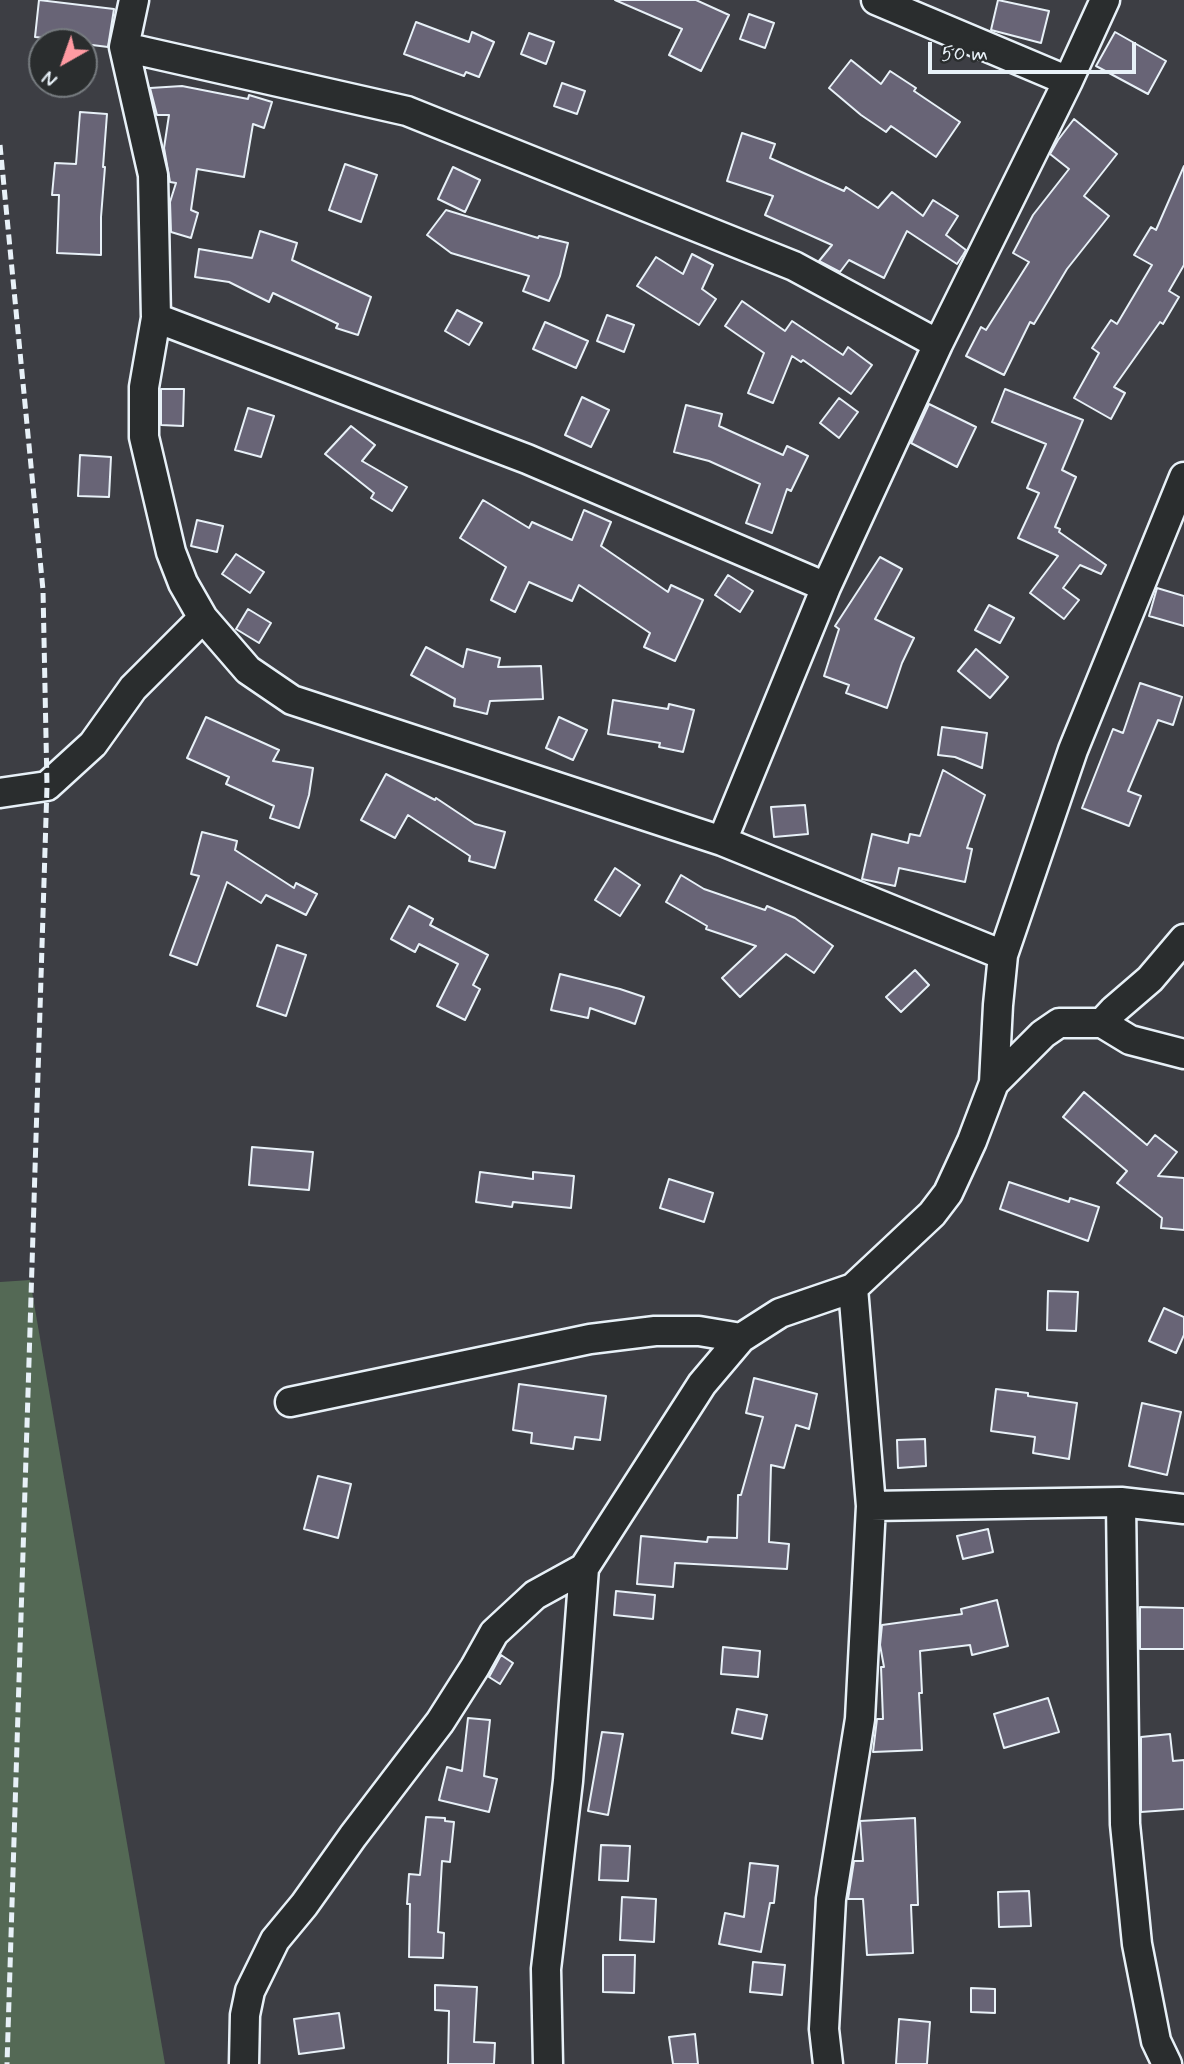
<!DOCTYPE html>
<style>
body{margin:0}
#map{position:relative;width:1184px;height:2064px;overflow:hidden;background:#3d3e44;font-family:Mynerve,sans-serif}
canvas{display:block}
.north{position:absolute;left:28px;top:28px;width:70px;height:70px;box-sizing:border-box;background:#2a2d2e;border:2px solid #767b7f;border-radius:50%;rotate:220deg;font-size:19px;font-weight:700;line-height:28px;text-align:center;color:#e8f1f8}
.north::after{content:'';display:block;margin:auto;width:24px;height:32px;background:#ff9aa2;clip-path:polygon(50% 0,100% 100%,50% 72%,0 100%)}
.scale{position:absolute;left:928px;top:42px;width:208px;height:32px;box-sizing:border-box;border:4px solid #e8f1f8;border-top:0;padding-left:9px;font-size:21px;line-height:24px;white-space:nowrap;color:#e8f1f8;-webkit-text-stroke:5px #2a2d2e;paint-order:stroke}
</style>
<div id="map">
<canvas width="1184" height="2064"></canvas>
<div class="north">N</div>
<div class="scale">50 m</div>
</div>
<script>
const ctx = document.querySelector('canvas').getContext('2d');
ctx.lineJoin = 'round';
function fill(path, color) {
  ctx.fillStyle = color;
  ctx.fill(path, 'evenodd');
}
function stroke(path, color, width, dash) {
  ctx.strokeStyle = color;
  ctx.lineWidth = width;
  ctx.lineCap = dash ? 'butt' : 'round';
  ctx.setLineDash(dash || []);
  ctx.stroke(path);
}
fill(new Path2D(`
 M30,1280L165,2064H0V1282Z`), '#546955');
const building = new Path2D(`
 M39,0L114,9L108,47L84,44V42L35,37Z
 M615,0H696L729,15L701,71L669,55L682,29Z
 M998,0L1049,11L1041,43L991,30Z
 M749,14L774,23L765,48L740,39Z
 M416,22L469,42L472,32L494,42L479,77L466,72L464,76L404,54Z
 M1115,32L1166,61L1148,94L1096,66Z
 M529,33L554,42L546,64L521,54Z
 M851,60L881,84L890,71L916,88L914,91L960,122L936,157L891,126L886,132L861,115L829,88Z
 M562,83L585,91L577,114L554,106Z
 M182,86L248,99L249,95L272,102L264,128L253,124L244,177L197,169L191,210L198,213L191,238L171,232L170,202L176,183L170,182L164,148L169,115H157L150,88Z
 M80,112L107,114L103,167H105L101,217V255L57,253L59,195H52L55,163L76,164Z
 M1074,119L1117,154L1084,196L1109,216L1067,269L1034,324L1030,322L1004,375L966,356L981,327L986,330L1029,262L1013,253L1033,215L1069,169L1050,154L1058,140Z
 M742,133L775,144L770,158L844,191L846,187L878,208L892,192L923,216L933,200L958,216L946,235L966,250L963,255L957,264L907,231L884,278L849,260L840,272L819,261L832,245L765,215L773,196L727,181Z
 M345,164L377,175L361,222L329,210Z
 M1184,166V265L1169,291L1179,297L1163,324L1160,322L1114,387L1125,393L1111,419L1074,398L1099,353L1092,348L1111,320L1117,324L1152,265L1134,255L1151,227L1156,230Z
 M453,167L480,180L465,212L438,199Z
 M446,210L538,238L539,236L568,243L560,276L549,301L523,291L529,276L451,253L427,235Z
 M260,231L297,243L292,260L371,297L358,335L336,328L338,324L273,293L269,302L229,282L195,277L199,249L252,258Z
 M692,254L713,265L702,289L716,299L699,325L637,286L656,257L683,274Z
 M742,301L785,331L792,321L843,355L848,347L872,365L851,394L803,360L801,362L792,356L773,403L748,393L764,353L725,326Z
 M457,310L482,323L469,345L445,331Z
 M607,315L634,325L624,352L597,341Z
 M545,322L588,341L576,368L533,349Z
 M161,389H184L183,426L161,425Z
 M1005,389L1083,420L1062,470L1076,477L1055,527L1060,529L1059,532L1106,565L1101,574L1080,565L1063,588L1079,600L1064,619L1030,593L1058,556L1018,538L1039,493L1027,488L1046,444L992,422Z
 M582,397L609,410L591,447L565,435Z
 M839,398L858,412L839,438L820,423Z
 M929,404L976,427L957,467L911,443Z
 M686,405L722,414L719,426L783,455L787,446L808,456L791,491L787,489L772,533L746,523L760,484L709,461L674,452Z
 M248,408L274,416L261,457L235,450Z
 M351,426L375,445L362,461L407,487L392,511L371,498L374,493L325,454Z
 M80,455L111,457L109,497L78,496Z
 M483,500L529,528L532,522L572,540L584,510L611,522L601,546L668,592L671,585L703,600L675,661L644,647L650,633L579,585L572,601L529,582L515,612L491,600L506,567L460,538Z
 M197,520L223,526L217,552L191,546Z
 M236,554L264,572L250,593L222,574Z
 M880,557L902,569L875,619L914,638L902,663L887,708L846,693L849,685L824,676L839,629L835,626Z
 M728,575L753,591L740,612L715,595Z
 M1157,588L1184,596V626L1149,616Z
 M989,605L1014,618L1000,643L975,630Z
 M248,609L271,623L259,643L236,629Z
 M426,647L463,667L467,649L500,658L498,667L541,666L543,699L490,701L487,714L454,706L455,699L411,675Z
 M976,649L1008,677L990,698L958,671Z
 M1140,683L1182,697L1173,725L1158,720L1128,791L1141,796L1129,826L1082,808L1113,729L1123,733Z
 M613,700L668,709L669,704L694,710L683,752L659,747L660,743L608,734Z
 M206,717L279,750L273,761L313,768L309,795L299,828L270,818L274,806L226,784L229,777L187,758Z
 M559,717L587,730L573,760L546,748Z
 M942,727L987,733L982,768L955,757L938,755Z
 M943,770L985,795L967,848L972,849L965,882L899,868L895,886L862,879L872,834L908,843L910,834L920,836Z
 M386,774L435,800L436,798L475,824L505,832L495,868L469,861L470,856L408,815L395,838L361,820Z
 M805,805L808,834L774,837L771,807Z
 M202,832L237,841L235,850L294,888L296,883L317,894L306,915L266,895L261,903L227,882L197,965L170,955L199,876L191,874Z
 M615,868L640,885L620,916L595,900Z
 M681,875L704,889L765,910L767,906L795,918L833,946L814,973L786,954L740,997L722,978L756,946L706,929L707,926L666,902Z
 M409,906L433,919L430,925L488,955L473,985L480,989L465,1020L437,1006L458,964L419,944L415,952L391,939Z
 M277,945L306,955L286,1016L257,1006Z
 M915,970L929,985L901,1012L886,997Z
 M560,974L620,989L644,997L635,1024L590,1008L588,1018L551,1010Z
 M1084,1092L1147,1145L1155,1135L1177,1152L1158,1176L1184,1178V1230L1161,1228L1162,1218L1117,1183L1127,1171L1063,1117Z
 M252,1147L313,1152L309,1190L249,1185Z
 M480,1172L533,1179V1172L574,1176L571,1208L513,1202L512,1207L476,1202Z
 M669,1179L713,1193L704,1222L660,1208Z
 M1009,1182L1069,1202L1070,1198L1099,1207L1088,1241L1000,1209Z
 M1048,1291L1078,1292L1076,1331L1047,1330Z
 M1164,1308L1184,1317V1335L1176,1353L1149,1341Z
 M754,1378L817,1394L809,1429L796,1425L784,1468L771,1465L769,1542L789,1544L787,1569L675,1563L673,1587L637,1584L641,1536L707,1542L708,1537L737,1538L738,1495H741L763,1417L746,1413Z
 M519,1384L606,1396L600,1440L575,1437L573,1449L531,1443L532,1433L513,1430Z
 M996,1389L1028,1393V1396L1077,1403L1069,1459L1033,1453L1035,1437L991,1431Z
 M1142,1403L1181,1412L1167,1475L1129,1466Z
 M925,1439L926,1466L898,1468L897,1440Z
 M318,1476L351,1484L338,1538L304,1529Z
 M988,1529L993,1552L963,1559L957,1536Z
 M616,1591L655,1595L653,1619L614,1615Z
 M997,1600L1008,1646L972,1655L970,1645L920,1651L922,1693H919L922,1750L873,1752L877,1719H883L881,1667H884L880,1645L882,1625L962,1614L961,1609Z
 M1140,1607L1184,1608V1649H1140Z
 M723,1647L760,1651L758,1677L721,1674Z
 M501,1655L513,1663L500,1684L489,1677Z
 M1048,1698L1059,1732L1004,1748L994,1714Z
 M737,1709L767,1715L762,1739L732,1733Z
 M468,1718L490,1720L484,1776L497,1779L489,1812L439,1800L447,1767L462,1771Z
 M602,1732L623,1734L608,1815L588,1811Z
 M1170,1734L1173,1761L1184,1760V1809L1141,1812V1737Z
 M426,1817L445,1818V1821L454,1822L450,1862L442,1861L438,1932L444,1933L443,1958L409,1957L410,1904H407L409,1874L420,1875Z
 M915,1818L918,1905H911L913,1953L867,1955L863,1899H848L854,1861H863L860,1821Z
 M601,1845L630,1846L628,1881L599,1880Z
 M750,1863L778,1866L774,1903H770L761,1952L719,1944L725,1913L744,1917Z
 M1029,1891L1031,1926L999,1927L998,1892Z
 M622,1897L656,1899L654,1942L620,1940Z
 M603,1955H635L634,1993L603,1992Z
 M753,1962L785,1965L782,1995L750,1992Z
 M435,1985L477,1987L474,2042L495,2043L494,2064H448L449,2011L435,2010Z
 M971,1988L995,1989V2013L971,2012Z
 M339,2013L344,2048L299,2054L294,2019Z
 M899,2019L930,2022L927,2064H896Z
 M695,2034L698,2064H673L669,2037Z`);
fill(building, '#686476');
stroke(building, '#e8f1f8', 2);
const minor = new Path2D(`
 M134,0L124,47L153,175L156,318L144,387V437L171,552L183,583L203,618L248,670L292,700L722,841L1003,955
 M876,0L1068,81
 M124,47L407,111L794,266L938,344
 M156,318L527,459L826,587
 M0,793L47,786L93,744L133,688L203,618
 M722,841L826,587L938,344L1068,81L1105,0
 M1102,1023L1130,1040L1184,1054
 M994,1083L1043,1034L1059,1023H1102L1114,1010L1150,979L1184,939
 M290,1402L590,1339L655,1331H699L741,1338
 M871,1506L1121,1502
 M244,2064L245,2015L250,1991L275,1940L304,1905L353,1836L440,1722L475,1667L494,1633L535,1595L584,1568L702,1384L741,1338L780,1313L853,1288L932,1214L948,1193L972,1141L994,1083L998,1005L1003,955L1073,750L1184,477
 M548,2064L546,1969L568,1781L584,1568
 M828,2064L824,2029L831,1899L860,1719L871,1506L853,1288
 M1167,2064L1156,2041L1137,1944L1125,1824L1121,1502L1184,1509`);
stroke(minor, '#e8f1f8', 33);
stroke(minor, '#2a2d2e', 28);
stroke(new Path2D(`
 M0,145L43,590L47,786L7,2064`), '#e8f1f8', 5, [10, 5]);
</script>
